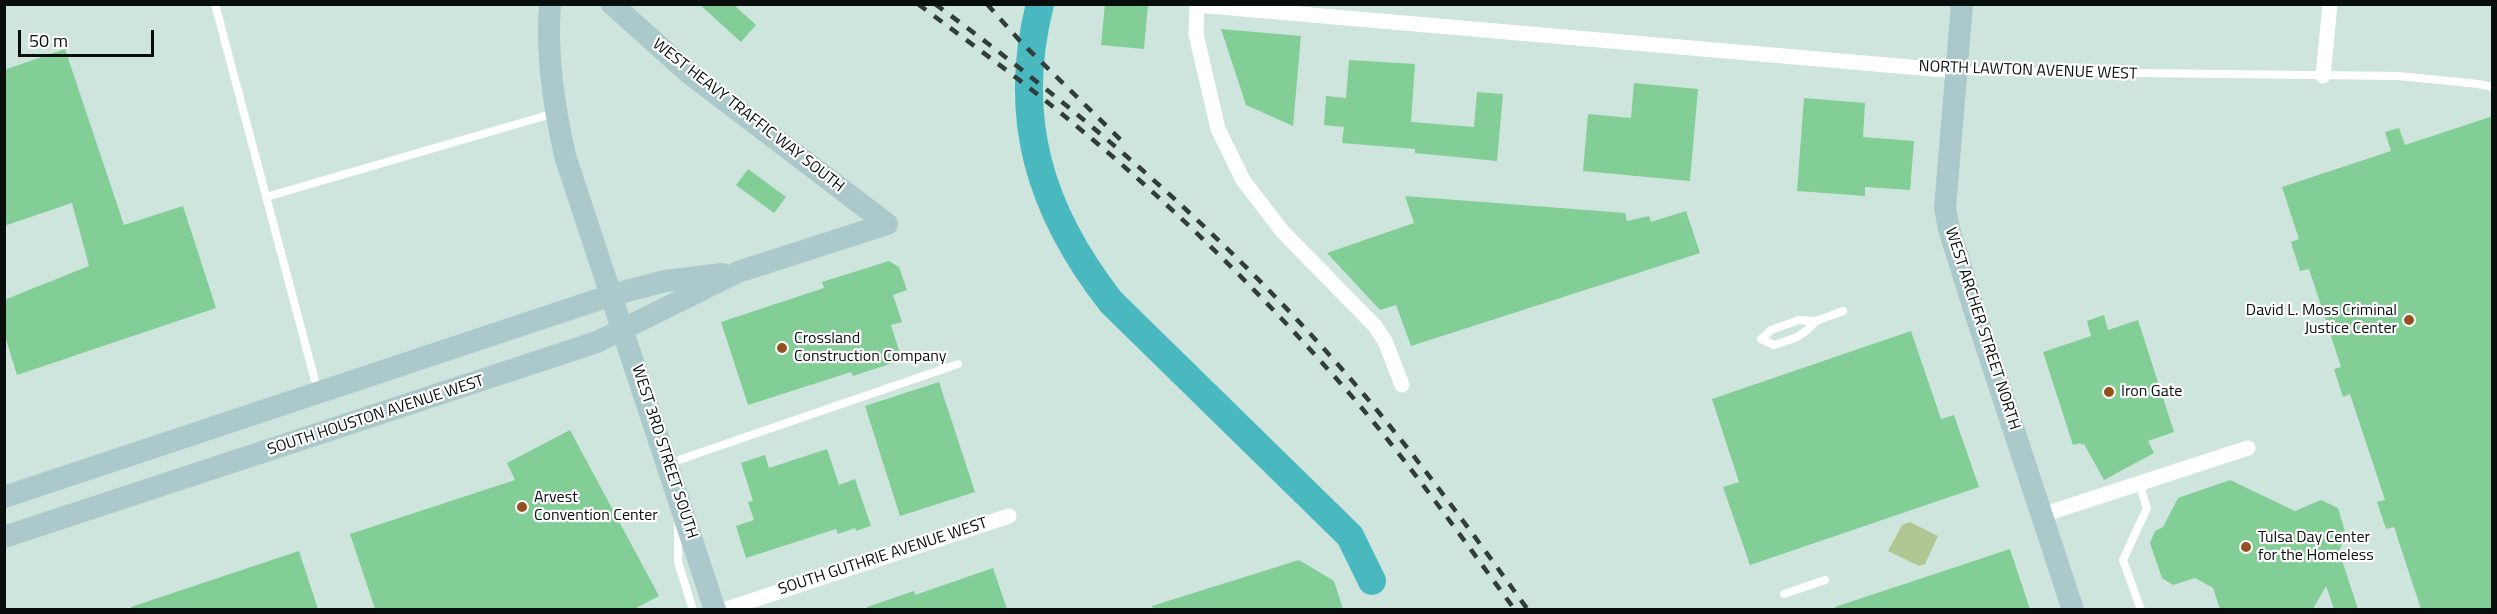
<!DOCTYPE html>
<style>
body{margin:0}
#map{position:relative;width:2497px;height:614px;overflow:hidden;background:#cee5de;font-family:"Titillium Web",sans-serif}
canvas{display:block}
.frame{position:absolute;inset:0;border:6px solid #070e0c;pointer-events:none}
.scale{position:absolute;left:18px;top:30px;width:136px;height:27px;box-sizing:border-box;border:3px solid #070e0c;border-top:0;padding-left:8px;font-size:18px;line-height:21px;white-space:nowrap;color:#070e0c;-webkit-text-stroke:4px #fff;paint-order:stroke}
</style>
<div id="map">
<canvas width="2497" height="614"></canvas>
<div class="frame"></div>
<div class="scale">50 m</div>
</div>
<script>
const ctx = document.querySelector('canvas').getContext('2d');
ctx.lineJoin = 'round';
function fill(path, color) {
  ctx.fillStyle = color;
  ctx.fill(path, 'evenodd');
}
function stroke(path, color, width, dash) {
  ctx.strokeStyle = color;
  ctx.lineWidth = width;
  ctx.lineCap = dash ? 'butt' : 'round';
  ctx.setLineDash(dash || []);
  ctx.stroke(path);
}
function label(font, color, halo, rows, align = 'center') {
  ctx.font = font + ' "Titillium Web",sans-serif';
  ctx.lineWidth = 4.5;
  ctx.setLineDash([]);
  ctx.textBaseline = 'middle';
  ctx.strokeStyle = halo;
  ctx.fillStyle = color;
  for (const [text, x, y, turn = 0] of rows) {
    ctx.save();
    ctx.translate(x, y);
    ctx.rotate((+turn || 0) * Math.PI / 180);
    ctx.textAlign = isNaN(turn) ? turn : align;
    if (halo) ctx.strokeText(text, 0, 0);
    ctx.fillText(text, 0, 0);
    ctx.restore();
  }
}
fill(new Path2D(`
 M1910,522L1938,536L1925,564L1919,566L1888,551L1902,525Z`), '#b0c693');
fill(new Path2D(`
 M699,4H733L756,25L741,42Z
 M1105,4H1148L1144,49L1101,45Z
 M1221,29L1301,36L1293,126L1246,105Z
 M65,49L124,225L183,206L216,308L17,375L4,333V300L89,266L72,203L4,226V70Z
 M1349,60L1415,64L1411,122L1474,127L1477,92L1503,94L1497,161L1415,153V149L1342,143L1344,127L1324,125L1326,96L1346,98Z
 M1634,83L1698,89L1690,181L1583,171L1588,114L1631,118Z
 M1804,98L1865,103L1863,137L1914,141L1910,190L1865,187V196L1797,191Z
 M2493,116V609H2421L2394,527L2386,529L2377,502L2385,500L2350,394L2343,397L2334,369L2341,367L2309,269L2300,271L2291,242L2299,239L2282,187L2391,151L2385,132L2399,128L2405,145Z
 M748,169L786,197L774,213L736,185Z
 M1405,196L1625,213L1627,221L1649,216L1651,222L1686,211L1700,253L1411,346L1396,305L1380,310L1327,253L1414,223Z
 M889,261L899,267L907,290L893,295L902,322L891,325L902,360L853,376L851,372L748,405L721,322L824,288L822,282Z
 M2104,315L2108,330L2138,320L2174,432L2148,441L2154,453L2104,480L2084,444L2081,445V443L2073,445L2043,352L2091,336L2087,321Z
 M1911,331L1941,419L1954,415L1979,487L1750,565L1723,487L1739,482L1712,399Z
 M939,382L975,492L900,516L865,406Z
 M570,430L659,596L634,609H375L350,534L515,480L507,463Z
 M827,449L839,485L855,479L871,526L856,531L855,528L838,534L836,529L746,558L736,526L754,520L748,502L753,501L741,463L765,455L769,468Z
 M2230,480L2295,511L2321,500L2338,508L2346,535L2339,551L2358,609H2334L2326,586L2313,609H2220L2213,588L2195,578L2173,585L2162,578L2150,543L2155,531L2163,527L2178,498Z
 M2010,549L2030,609H1836L1835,607Z
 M299,551L318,609H131V607Z
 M1299,560L1334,581L1343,609H1153L1152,606Z
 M993,568L1007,609H867V607L914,591L915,595Z`), '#82ce96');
stroke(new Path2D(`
 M215,4L318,392
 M1958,71L2398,76L2479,84L2492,87
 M266,197L555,113
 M1816,321C1801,338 1795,338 1774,345L1761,339L1771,330L1788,324L1799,320L1816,321L1843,311
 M670,463L958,364
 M2139,483L2147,508L2123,560L2141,610
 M678,523V562L693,610
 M1784,594L1825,580`), '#fff', 8);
stroke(new Path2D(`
 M1197,4L1196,34L1218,129L1243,180L1282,231L1375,326L1385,341L1402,385
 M1197,5L1956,71
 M2323,76L2330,4
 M2042,515L2248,448
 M723,610L1009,516`), '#fff', 15);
stroke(new Path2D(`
 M550,4C546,57 554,109 566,159L715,610
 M612,4L689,73L887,224
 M1962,4L1945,208L1949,229L1973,306L2073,610
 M4,497L612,295L665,281L722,274
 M4,537L597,342L738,272L887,224`), '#abc8ca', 22);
stroke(new Path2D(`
 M1040,4C1011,118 1040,211 1111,302L1350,536L1372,581`), '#4ab8bf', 28);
stroke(new Path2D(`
 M918,4C973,45 1028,85 1080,129C1179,211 1271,303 1355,400C1412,467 1463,539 1515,610
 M935,4C1092,119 1240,248 1366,397C1423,465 1476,538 1528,610
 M987,4L1020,41L1124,143`), '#323c39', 4.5, [10, 10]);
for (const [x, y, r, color] of [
 [2409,320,6,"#935021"],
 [782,348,6,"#935021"],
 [2109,392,6,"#935021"],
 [522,507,6,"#935021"],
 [2246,547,6,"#935021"]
]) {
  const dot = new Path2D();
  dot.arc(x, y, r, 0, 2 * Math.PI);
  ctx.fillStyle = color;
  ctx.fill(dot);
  stroke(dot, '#fff', 2);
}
label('16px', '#070e0c', '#fff', [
 ["NORTH LAWTON AVENUE WEST",2028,71,2],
 ["WEST HEAVY TRAFFIC WAY SOUTH",748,116,38],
 ["WEST ARCHER STREET NORTH",1982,329,72],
 ["SOUTH HOUSTON AVENUE WEST",376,416,-18],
 ["WEST 3RD STREET SOUTH",664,452,72],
 ["SOUTH GUTHRIE AVENUE WEST",883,557,-18]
]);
label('16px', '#070e0c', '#fff', [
 ["David L. Moss Criminal",2397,311,"right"],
 ["Justice Center",2397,329,"right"],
 ["Crossland",794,339],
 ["Construction Company",794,357],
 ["Iron Gate",2121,392],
 ["Arvest",534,498],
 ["Convention Center",534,516],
 ["Tulsa Day Center",2258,538],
 ["for the Homeless",2258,556]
], 'left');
</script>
